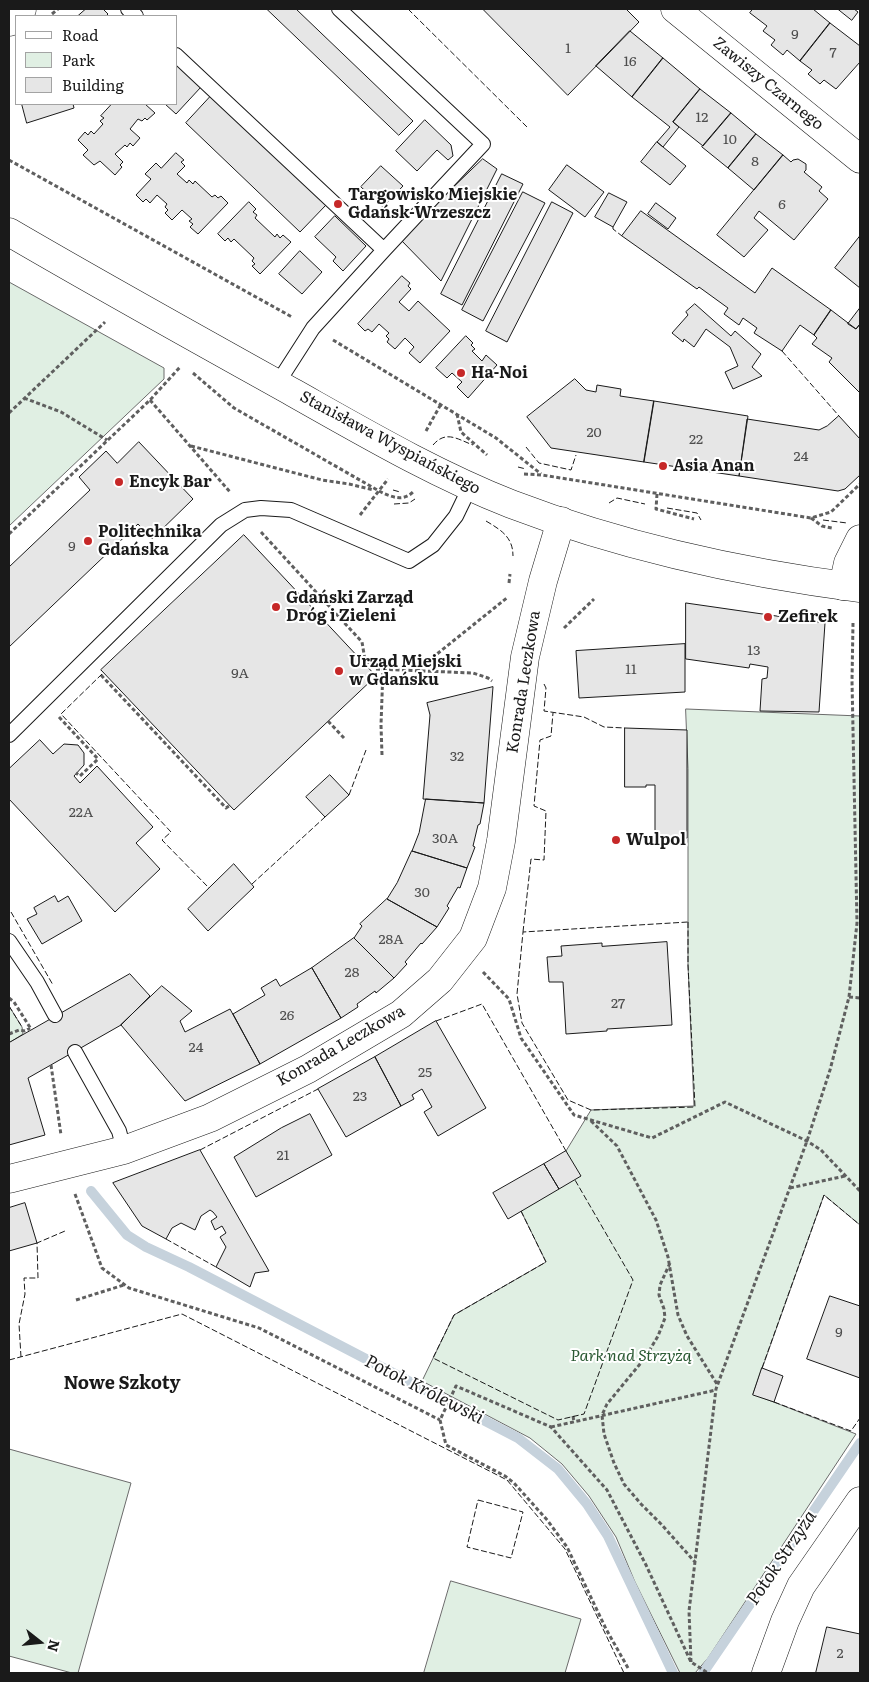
<!DOCTYPE html>
<meta charset="utf-8">
<style>
body{margin:0}
#map{position:relative;width:869px;height:1682px;overflow:hidden;background:#fff;font-family:Literata,serif}
canvas{display:block}
.frame{position:absolute;inset:0;border:10px solid #1a1a1a;pointer-events:none}
.legend{position:absolute;left:15px;top:15px;width:162px;height:90px;box-sizing:border-box;background:#fff;border:1px solid #a3a3a3;margin:0;padding:6px 9px;list-style:none;font-size:15px;color:#1a1a1a}
.legend li{display:flex;align-items:center;gap:10px;height:25px}
.legend b{width:25px;border:1px solid #a3a3a3}
.north{position:absolute;left:15px;top:1617px;width:50px;height:50px;-webkit-text-stroke:4px #fff;paint-order:stroke;rotate:106deg;font-size:14px;font-weight:700;line-height:20px;text-align:center;color:#1a1a1a}
.north::after{content:'';display:block;margin:auto;width:18px;height:22px;background:#1a1a1a;clip-path:polygon(50% 0,100% 100%,50% 72%,0 100%)}
</style>
<div id="map">
<canvas width="869" height="1682"></canvas>
<div class="frame"></div>
<ul class="legend">
<li><b style="height:6px;background:#fff"></b>Road</li>
<li><b style="height:14px;background:#e0efe3"></b>Park</li>
<li><b style="height:14px;background:#e6e6e6"></b>Building</li>
</ul>
<div class="north">N</div>
</div>
<script>
const ctx = document.querySelector('canvas').getContext('2d');
ctx.lineJoin = 'round';
function fill(path, color) {
  ctx.fillStyle = color;
  ctx.fill(path, 'evenodd');
}
function stroke(path, color, width, dash) {
  ctx.strokeStyle = color;
  ctx.lineWidth = width;
  ctx.lineCap = dash ? 'butt' : 'round';
  ctx.setLineDash(dash || []);
  ctx.stroke(path);
}
function label(font, color, halo, rows, align = 'center') {
  ctx.font = font + ' Literata,serif';
  ctx.lineWidth = 4;
  ctx.setLineDash([]);
  ctx.textBaseline = 'middle';
  ctx.strokeStyle = halo;
  ctx.fillStyle = color;
  for (const [text, x, y, turn = 0] of rows) {
    ctx.save();
    ctx.translate(x, y);
    ctx.rotate((+turn || 0) * Math.PI / 180);
    ctx.textAlign = isNaN(turn) ? turn : align;
    if (halo) ctx.strokeText(text, 0, 0);
    ctx.fillText(text, 0, 0);
    ctx.restore();
  }
}
const green = new Path2D(`
 M9,282L164,368V379L9,526Z
 M686,709L860,716V1225L824,1195L753,1394L856,1434L708,1658L695,1673H680L635,1582L616,1537L589,1496L562,1464L530,1438L422,1381L454,1315L546,1262L521,1211L566,1151L591,1110L694,1106L688,965V769Z
 M9,1006L22,1027L23,1034L9,1043Z
 M9,1449L131,1483L78,1673H72L9,1656Z
 M451,1581L581,1619L565,1673H424Z`);
fill(green, '#e0efe3');
stroke(green, '#6a6a6a', 1);
stroke(new Path2D(`
 M91,1191L127,1235L146,1247L189,1267L518,1438L558,1469L587,1504L608,1536L673,1673
 M703,1673L860,1443`), '#c6d2dc', 10);
const building = new Path2D(`
 M86,9H103L108,14L106,16H78Z
 M267,9H296L413,121L399,135Z
 M483,9H626L639,22L568,95Z
 M753,9H813L830,23L800,61L787,50L783,55L771,45L775,40L763,31L767,26L750,13Z
 M838,9H854L858,12L852,20Z
 M830,23L860,46V62L836,89L824,80L820,84L808,74L812,70L800,61Z
 M630,31L663,58L632,97L596,66Z
 M663,58L700,89L673,122L679,127L663,147L657,142L670,127L632,97Z
 M176,63L201,87L176,114L165,104H176Z
 M700,89L731,113L703,146L673,122Z
 M211,96L326,205L300,232L186,123Z
 M22,104H73L74,108L27,123Z
 M112,104H145L155,113L147,120L145,118L142,121L138,119L130,129L140,138L133,146L130,143L127,147L125,145L115,154L123,162L120,165L122,167L115,175L100,161L94,165L83,155L88,150L78,140L85,132L88,135L91,131L94,134L103,124L100,121L104,118L101,116Z
 M731,113L756,134L728,168L702,147Z
 M425,120L451,145L453,156L448,160L437,150L417,171L396,151Z
 M756,134L783,155L754,190L728,168Z
 M657,142L686,166L670,185L641,162Z
 M176,153L184,160L181,162L185,166L177,174L187,183L189,180L193,184L195,181L212,197L215,195L218,198L221,196L228,203L198,234L190,227L193,224L189,221L192,219L182,210L172,220L165,213L168,210L165,207L167,204L157,195L150,203L146,199L143,202L136,195L151,179L145,174L156,163L161,168Z
 M783,155L791,162L793,160L798,159L806,164V170L804,172L822,187L819,191L828,199L794,240L759,211L754,218L768,230L744,257L717,235Z
 M483,159L497,169L441,281L400,239Z
 M567,165L604,192L585,217L549,190Z
 M381,166L403,186L383,207L361,187Z
 M502,174L523,184L462,305L441,294Z
 M523,192L545,203L483,321L462,310Z
 M609,193L627,202L613,227L595,217Z
 M249,202L256,209L253,212L257,215L255,218L275,237L277,234L280,238L283,235L291,242L260,274L252,266L255,264L252,261L254,258L234,239L231,242L228,238L225,241L218,234Z
 M552,202L573,213L507,342L486,331Z
 M656,203L676,218L668,229L648,214Z
 M641,211L755,293L772,268L831,310L814,335L800,325L782,351L754,333L757,328L743,318L739,325L724,314L728,308L699,287L697,289L622,236Z
 M335,216L366,246L343,271L333,261L336,257L315,237Z
 M860,236V288L835,268Z
 M300,251L322,272L302,294L279,274Z
 M402,276L410,283L408,286L411,289L399,302L409,311L418,301L450,331L420,363L409,353L414,347L405,338L395,349L387,342L389,339L386,336L389,333L379,324L372,332L368,329L365,331L358,324Z
 M695,304L731,336L735,331L761,354L752,367L762,376L733,389L725,372L738,366L730,347L706,329L694,347L684,339L683,342L672,333L688,315L686,312Z
 M860,308V324L856,329L848,324Z
 M831,310L856,329L860,324V393L829,362L832,358L812,344L817,338L814,335Z
 M466,336L473,343L471,345L475,349L472,351L482,361L486,355L497,365L468,398L457,387L462,382L452,373L447,378L436,368Z
 M575,379L586,390L596,392L597,385L621,389L620,396L654,401L644,462L551,448L527,417Z
 M654,401L748,416L739,476L644,462Z
 M839,416L860,439V475L845,489L838,491L739,476L747,419L819,430L827,426Z
 M139,442L193,499L152,539L138,524L9,647V567L90,490L79,477L106,451L117,463Z
 M244,535L376,676L234,810L101,670Z
 M686,603L825,623L819,712L760,711L762,679L767,678L768,667L750,664L749,668L686,659Z
 M685,644V692L579,698L576,651Z
 M493,687L484,803L423,799L430,715L427,703Z
 M625,728L687,730V838L655,839V785H646V787H625Z
 M40,740L53,754L64,744L78,745L84,753V765L74,776L80,783L97,766L153,827L136,843L160,869L115,912L9,799V769Z
 M330,775L349,795L325,817L306,797Z
 M426,799L484,803L480,824L478,825L473,846L475,847L467,868L412,851L419,833Z
 M412,851L467,868L460,888L458,887L447,906L449,908L437,927L387,899L397,883Z
 M234,864L254,887L208,931L188,909Z
 M55,896L58,902L68,896L82,921L42,944L27,919L37,914L34,908Z
 M387,899L437,927L422,944L421,943L405,962L407,964L394,978L354,938L362,926L360,924Z
 M354,938L394,978L376,993L375,991L357,1004L358,1007L341,1018L312,968Z
 M667,942L672,1025L607,1029V1031L566,1034L563,982H549L547,957L562,956L561,946L602,943V946Z
 M312,968L341,1018L260,1064L233,1014L265,995L261,988L276,979L280,986Z
 M130,974L150,996L121,1025L28,1078L45,1135L9,1145V1043Z
 M162,986L192,1011L180,1021L185,1032L230,1009L260,1064L185,1101L121,1025Z
 M436,1021L486,1108L438,1136L424,1112L432,1107L422,1089L412,1095L414,1099L401,1106L375,1057Z
 M375,1057L401,1106L346,1137L318,1089Z
 M310,1114L332,1155L256,1197L234,1157L281,1128Z
 M200,1150L269,1271L255,1273L250,1287L216,1267L226,1247L220,1237L226,1233L222,1226L215,1230L211,1221L217,1217L213,1212L210,1210L201,1216L195,1230L181,1223L172,1228L166,1239L142,1226L113,1183Z
 M566,1151L581,1176L559,1189L544,1164Z
 M544,1164L559,1189L508,1219L493,1193Z
 M25,1203L37,1243L9,1251V1208Z
 M830,1296L860,1306V1378L807,1359Z
 M762,1368L783,1376L774,1402L753,1395Z
 M827,1627L860,1634V1673H816Z`);
fill(building, '#e6e6e6');
stroke(building, '#1a1a1a', 1);
const service = new Path2D(`
 M128,9L136,16
 M176,55L384,250
 M277,384L313,328L384,250L483,144L339,9
 M9,735L221,525L245,510L261,508L291,510L409,561L433,545L456,516L470,487
 M9,941L37,982L55,1015
 M75,1052L119,1131L124,1150`);
const minor = new Path2D(`
 M675,9L860,159
 M9,22L22,9
 M843,586L848,563L860,539
 M9,1179L124,1150L210,1118L308,1069L401,1014L440,980L473,938L492,888L501,841L525,657L543,581L561,521
 M766,1673L785,1621L801,1586L860,1501`);
const secondary = new Path2D(`
 M9,232C103,287 199,340 294,393C365,433 435,474 511,504C621,546 743,573 860,588`);
stroke(service, '#1a1a1a', 16);
stroke(minor, '#1a1a1a', 29);
stroke(secondary, '#1a1a1a', 29);
stroke(new Path2D(`
 M52,14L58,9
 M9,160L292,317
 M333,340L496,438L541,474
 M193,373L234,408L379,491C391,497 403,502 413,492
 M24,398L61,412L107,440
 M150,400L230,492
 M9,413L105,322
 M457,414L461,432L487,455
 M426,431L441,404
 M191,446L322,480L349,484L374,490
 M524,474L542,475L811,518L831,512L860,484
 M657,494L656,509L694,519
 M360,515L388,479
 M811,518L822,526L832,528
 M261,532L362,642L365,660L375,669L473,673L488,678L492,681
 M9,534L150,400L181,366
 M509,583L510,574
 M564,628L594,599
 M417,670L508,597
 M101,675L226,808L229,806
 M59,717L98,759L80,776L76,773
 M328,721L344,738
 M382,755L381,725L383,669
 M483,972L509,999L521,1038L574,1115L652,1138L725,1102L807,1141L821,1150L860,1191
 M849,997L860,998
 M9,998L14,1002L31,1029
 M9,1034L19,1030L25,1031L30,1028
 M51,1065L61,1135
 M591,1121L617,1146L656,1220L668,1257L678,1315L687,1336L717,1384
 M790,1188L845,1176
 M75,1194L102,1268L129,1288L259,1328L440,1420
 M670,1263L660,1285L659,1295L664,1309L665,1318L658,1336L645,1358L607,1404L602,1415L604,1434L614,1463L624,1484L641,1504L661,1524L695,1562
 M76,1300L124,1285
 M573,1416L574,1422
 M551,1427L716,1390
 M691,1662L689,1611L716,1389L807,1141L830,1070L849,997L857,923L852,681L853,623
 M628,1668L606,1629L567,1547L548,1521L514,1483L505,1476L446,1445L440,1420L456,1386L551,1427L607,1490L646,1565L691,1662L708,1673`), '#5f5f5f', 3, [4, 2.5]);
stroke(service, '#fff', 14);
stroke(minor, '#fff', 28);
stroke(secondary, '#fff', 28);
stroke(new Path2D(`
 M408,9L527,127
 M613,227V229L622,236
 M782,351L839,416
 M433,445C446,430 457,439 473,445
 M526,447L539,463L571,470L576,455
 M518,467L526,469
 M393,490L400,492
 M609,503L617,498L645,504
 M394,504L409,503L415,499
 M667,508L697,513L701,520
 M823,520L847,523
 M486,521C501,530 513,537 513,556
 M102,674L61,714L171,832L162,840L209,888
 M544,684L546,688L544,711L584,717L604,727L625,728
 M349,795L366,750
 M252,884L325,817
 M11,912L53,985
 M688,922V965L695,1107L591,1110L568,1100L522,1023L517,994L523,932Z
 M523,932L531,859L544,860L546,811L534,806L540,740L551,736L553,713
 M9,1006L22,1027
 M436,1021L482,1004L566,1151
 M200,1150L318,1089
 M521,1211L546,1262L454,1315L433,1358L558,1420L584,1414L633,1280L575,1180
 M166,1239L216,1267
 M21,1357L19,1324L25,1294L24,1278H38L37,1243L65,1231
 M9,1360L182,1314L507,1480L565,1549L624,1673
 M762,1368L824,1195L860,1225
 M774,1402L851,1431L860,1418
 M478,1500L523,1512L511,1558L467,1547Z`), '#1a1a1a', 1, [6, 2.5]);
for (const [x, y, r, color] of [
 [338,204,5,"#c62828"],
 [461,373,5,"#c62828"],
 [663,466,5,"#c62828"],
 [119,482,5,"#c62828"],
 [88,541,5,"#c62828"],
 [276,607,5,"#c62828"],
 [768,617,5,"#c62828"],
 [339,671,5,"#c62828"],
 [616,840,5,"#c62828"]
]) {
  const dot = new Path2D();
  dot.arc(x, y, r, 0, 2 * Math.PI);
  ctx.fillStyle = color;
  ctx.fill(dot);
  stroke(dot, '#fff', 2);
}
label('14px', '#4d4d4d', null, [
 ["9",795,35],
 ["1",568,49],
 ["7",833,53],
 ["16",630,62],
 ["12",702,118],
 ["10",730,140],
 ["8",755,162],
 ["6",782,205],
 ["20",594,433],
 ["22",696,440],
 ["24",801,457],
 ["9",72,547],
 ["13",754,651],
 ["11",631,670],
 ["9A",240,674],
 ["32",457,757],
 ["22A",81,813],
 ["30A",445,839],
 ["30",422,893],
 ["28A",391,940],
 ["28",352,973],
 ["27",618,1004],
 ["26",287,1016],
 ["24",196,1048],
 ["25",425,1073],
 ["23",360,1097],
 ["21",283,1156],
 ["9",839,1333],
 ["2",840,1654]
]);
label('16px', '#1a1a1a', '#fff', [
 ["Zawiszy Czarnego",768,84,39],
 ["Stanisława Wyspiańskiego",390,443,28],
 ["Konrada Leczkowa",524,682,-81],
 ["Konrada Leczkowa",341,1046,-30]
]);
label('bold 16px', '#1a1a1a', '#fff', [
 ["Targowisko Miejskie",348,195],
 ["Gdańsk-Wrzeszcz",348,213],
 ["Ha-Noi",471,373],
 ["Asia Anan",673,466],
 ["Encyk Bar",129,482],
 ["Politechnika",98,532],
 ["Gdańska",98,550],
 ["Gdański Zarząd",286,598],
 ["Dróg i Zieleni",286,616],
 ["Zefirek",778,617],
 ["Urząd Miejski",349,662],
 ["w Gdańsku",349,680],
 ["Wulpol",626,840]
], 'left');
label('italic 16px', '#2b5a34', '#fff', [
 ["Park nad Strzyżą",631,1356]
]);
label('bold 18px', '#1a1a1a', '#fff', [
 ["Nowe Szkoty",122,1384]
]);
label('italic 18px', '#1a1a1a', '#fff', [
 ["Potok Królewski",424,1390,27],
 ["Potok Strzyża",782,1558,-56]
]);
</script>
